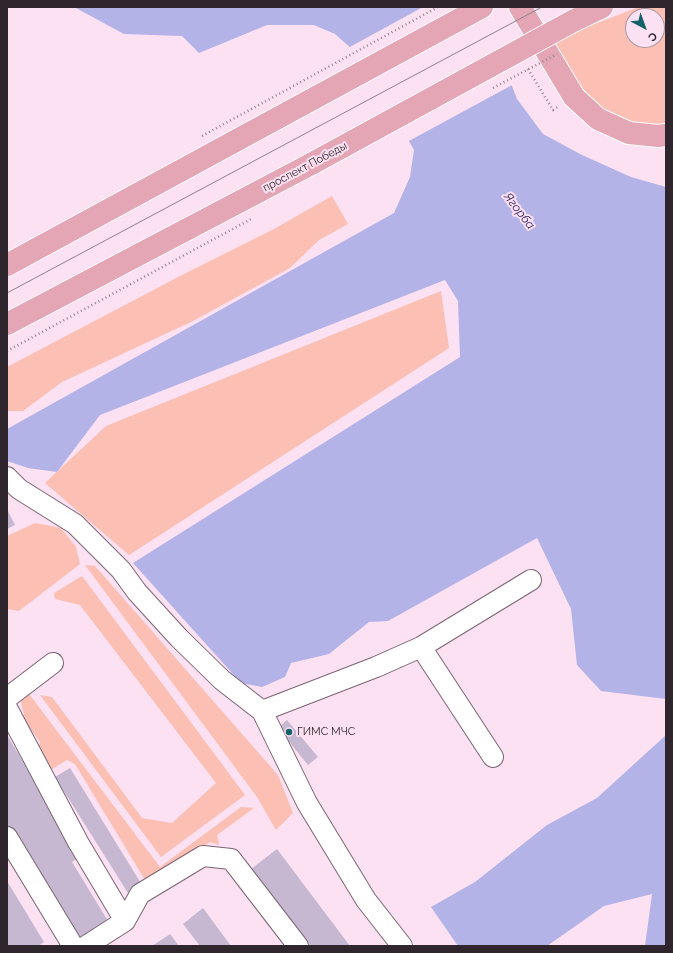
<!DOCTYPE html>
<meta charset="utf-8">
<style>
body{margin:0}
#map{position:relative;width:673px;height:953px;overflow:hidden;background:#fbe1f2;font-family:Raleway,sans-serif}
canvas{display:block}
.frame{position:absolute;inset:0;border:8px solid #2f252c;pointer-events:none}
.north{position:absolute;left:625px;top:8px;width:40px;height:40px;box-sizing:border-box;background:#fbe1f2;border:1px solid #a996a3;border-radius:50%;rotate:139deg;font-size:11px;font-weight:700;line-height:16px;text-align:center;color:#2f252c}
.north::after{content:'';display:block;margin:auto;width:14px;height:18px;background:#136269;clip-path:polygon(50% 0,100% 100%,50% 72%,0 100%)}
</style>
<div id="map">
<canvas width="673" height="953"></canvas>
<div class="frame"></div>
<div class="north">С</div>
</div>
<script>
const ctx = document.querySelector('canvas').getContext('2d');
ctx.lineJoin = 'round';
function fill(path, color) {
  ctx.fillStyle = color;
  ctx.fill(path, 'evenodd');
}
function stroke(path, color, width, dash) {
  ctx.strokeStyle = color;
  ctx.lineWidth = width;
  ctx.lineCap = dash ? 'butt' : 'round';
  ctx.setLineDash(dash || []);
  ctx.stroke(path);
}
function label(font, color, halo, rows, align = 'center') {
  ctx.font = font + ' Raleway,sans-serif';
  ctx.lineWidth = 4;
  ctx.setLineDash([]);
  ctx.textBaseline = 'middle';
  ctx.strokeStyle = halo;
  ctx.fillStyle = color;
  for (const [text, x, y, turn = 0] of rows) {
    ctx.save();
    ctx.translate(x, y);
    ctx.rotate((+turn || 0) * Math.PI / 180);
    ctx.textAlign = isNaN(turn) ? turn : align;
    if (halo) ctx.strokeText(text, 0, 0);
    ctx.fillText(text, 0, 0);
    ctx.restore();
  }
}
fill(new Path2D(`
 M639,7H666V125L650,126L628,122L603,111L567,71L547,42ZM633,16H657V40H633Z
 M332,196L348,224L319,240L290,268L193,321L62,382L23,411H7V367L182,275L274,229Z
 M441,291L449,348L129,555L45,483L106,426Z
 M35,523L61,528L76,547L80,564L19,611L7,609V536Z
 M85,565L95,566L278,775L293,813L276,830L257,797Z
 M82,576L245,795L161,857L40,695L52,697L142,818L172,823L216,783L80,605L55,599L54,593Z
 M26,690L160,867L241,807L254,808L217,835L219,845L210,842L153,881L145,880L75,764L67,760L49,771L37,755L40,742L22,717L24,714L21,702Z`), '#fbbfb3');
fill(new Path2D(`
 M74,7H481L517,99L543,134L582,155L631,177L666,187V699L601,691L577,665L571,609L537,538L388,621L369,622L329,654L291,663L285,677L262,687L241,683L133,563L460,357L458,301L445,280L100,415L57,472L28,468L7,461V429L394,213L410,177L414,150L361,57L335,34L314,25H267L199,53L182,36L124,34Z
 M666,735V946H645L652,894L604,906L547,946H458L431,907L475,882L547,825L597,798Z`), '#b3b3e7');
fill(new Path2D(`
 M423,7H484L514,84L407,142L360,58L348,48Z`), '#fbe1f2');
fill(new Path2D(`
 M7,509L15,525L7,529Z
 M287,720L318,757L308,765L278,728Z
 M7,735L80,857L72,862L108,921L77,940L7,826Z
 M70,768L142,885L128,893L55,777Z
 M277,849L350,946H310L251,869Z
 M7,881L44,942L38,946H7Z
 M203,908L231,946H200L183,924Z
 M170,934L179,946H152Z`), '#c6b8d0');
const minor = new Path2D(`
 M7,477L19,489L75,524L121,570L137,592L179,638L222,680L262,711L307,803L366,900L402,946
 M421,647L493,757
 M7,698L53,663
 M7,708L78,842L125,921
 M262,711L376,667L421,647L531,580
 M7,837L73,946
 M86,946L125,921L140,894L203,856L231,859L298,946`);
const major = new Path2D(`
 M520,7L574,97L598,119L629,133L658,136L666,135
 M573,21L602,7
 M7,265L482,7
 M7,324L313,163`);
stroke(minor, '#7b6473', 22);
stroke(major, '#fff', 24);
stroke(new Path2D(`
 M528,69L553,110L559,106
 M202,136L438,7
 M7,351L253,218`), '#94828e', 2.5, [1, 3]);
stroke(minor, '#fff', 20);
stroke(major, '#e4a5b5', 22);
stroke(new Path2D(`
 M7,293L542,7`), '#92808c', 1);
const majorBridge = new Path2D(`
 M313,163L573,21`);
stroke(majorBridge, '#fff', 24, []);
stroke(new Path2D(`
 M493,88L557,54`), '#94828e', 2.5, [1, 3]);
stroke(majorBridge, '#e4a5b5', 22);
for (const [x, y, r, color] of [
 [289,732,4,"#136269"]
]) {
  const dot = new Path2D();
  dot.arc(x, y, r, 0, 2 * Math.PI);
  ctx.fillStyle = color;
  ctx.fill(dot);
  stroke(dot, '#fbe1f2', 1.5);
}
label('11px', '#2f252c', '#fbe1f2', [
 ["проспект Победы",305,167,-28]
]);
label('11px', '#2f252c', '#fbe1f2', [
 ["ГИМС МЧС",297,732]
], 'left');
label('italic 12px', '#291f5c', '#fbe1f2', [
 ["Ягорба",519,211,52]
]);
</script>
